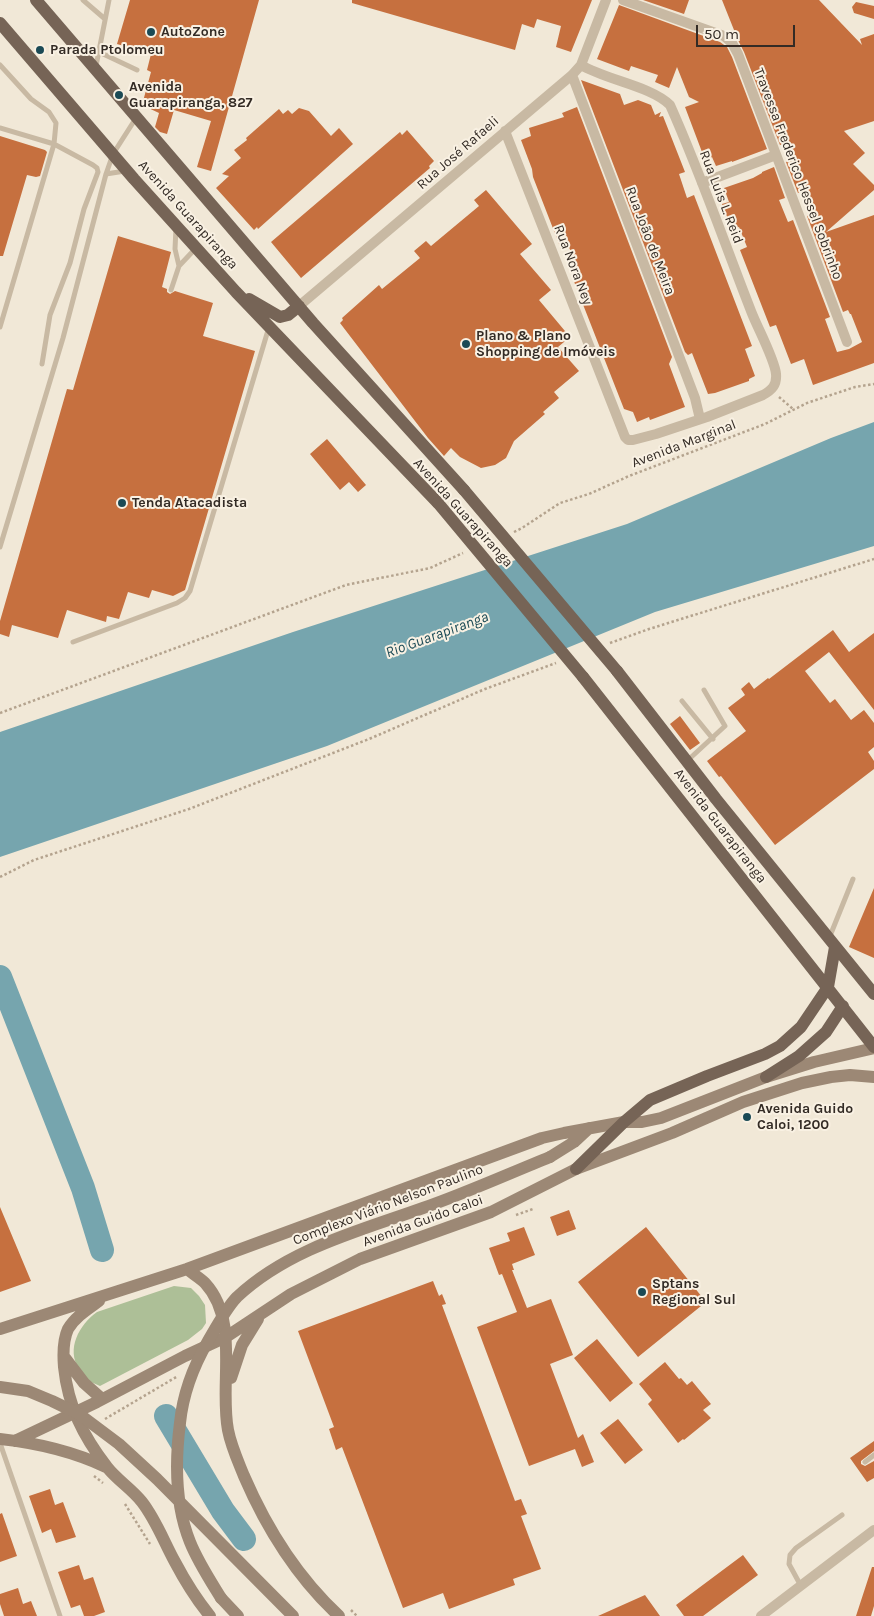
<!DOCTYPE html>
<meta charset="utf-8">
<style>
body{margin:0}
#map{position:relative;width:874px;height:1616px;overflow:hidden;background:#f1e8d7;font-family:Karla,sans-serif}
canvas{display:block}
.scale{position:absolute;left:696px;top:25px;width:99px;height:22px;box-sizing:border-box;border:2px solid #332b25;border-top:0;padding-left:6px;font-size:15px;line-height:18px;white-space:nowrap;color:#332b25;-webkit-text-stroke:4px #f9f1e3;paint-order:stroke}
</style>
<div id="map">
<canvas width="874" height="1616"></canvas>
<div class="scale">50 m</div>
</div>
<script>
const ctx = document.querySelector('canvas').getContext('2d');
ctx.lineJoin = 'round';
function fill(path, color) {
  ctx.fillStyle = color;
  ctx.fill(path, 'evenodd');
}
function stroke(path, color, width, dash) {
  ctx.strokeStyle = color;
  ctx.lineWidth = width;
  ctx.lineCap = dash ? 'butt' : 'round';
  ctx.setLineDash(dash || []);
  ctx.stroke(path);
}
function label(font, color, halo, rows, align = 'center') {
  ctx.font = font + ' Karla,sans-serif';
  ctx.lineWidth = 4;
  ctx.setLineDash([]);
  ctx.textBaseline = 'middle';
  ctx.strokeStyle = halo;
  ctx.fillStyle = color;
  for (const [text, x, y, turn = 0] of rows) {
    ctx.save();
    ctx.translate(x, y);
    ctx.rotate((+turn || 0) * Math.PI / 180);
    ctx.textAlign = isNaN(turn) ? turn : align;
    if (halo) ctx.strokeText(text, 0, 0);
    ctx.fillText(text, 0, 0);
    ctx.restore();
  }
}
fill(new Path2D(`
 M174,1286L191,1288L199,1296L205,1305L206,1323L202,1329L188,1340L100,1386C96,1384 90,1382 86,1379C83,1377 81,1372 79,1369C66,1349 79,1325 97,1312Z`), '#adbf97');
fill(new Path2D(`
 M874,422V546L655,612L327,746L0,857V732L293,632L627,524L831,438Z`), '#76a5ae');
stroke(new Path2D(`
 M0,977L83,1188L102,1250
 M166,1416L223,1511L244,1539`), '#76a5ae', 24);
fill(new Path2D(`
 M130,0H259L211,171L197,167L211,121L174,110L167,134L160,132L155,127L159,113L142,105L151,72L147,70L151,54L117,44Z
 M352,0H592L571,52L556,47L561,26L537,19L534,28L522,24L515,50L352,3Z
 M643,0H689L684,14Z
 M722,0H819L862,45L860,39L874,34V121L844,131L865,153L853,164L874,185V190L826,232L874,215V363L813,385L804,359L791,364L776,325L770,327L740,250L747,247L739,227L732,229L722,204L729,202L724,188L753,178L762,173V172L774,167L785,198L779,200L788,222L793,220L830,317L825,319L837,352L849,349L862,342L851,314H850L848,310L843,312L807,216L812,214L803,191L798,193L786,162L794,159L788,142L780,145L744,52L738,40Z
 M856,2L874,6V19L854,13L852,7Z
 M619,5L720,42L727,47L732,57L767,149L732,162V161L716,166L712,157L705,160L685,107L699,102L689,97L677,67L669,88L655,82L658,75L631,66L629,71L597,59Z
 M581,80L620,94L624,105L638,100L651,105L655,115L661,112L659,117L663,116L685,172L679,174L687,198L694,195L752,346L745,349L755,376L749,379V381L715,393L708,394L692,353L688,355L685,352Z
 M577,107L672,357L669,364L685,407L650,420L649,417L637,422L633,412L624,409L573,279L580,277L569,247L561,249L533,177L532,169L521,140L531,136L529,128L564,117L562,113Z
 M299,108L309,111L331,136L339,128L353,144L258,229L257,227L254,230L216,188L229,176L222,174L241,158L234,150L247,140L246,138L279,109L283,114L288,110L292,114Z
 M407,130L434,161L429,166L430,168L301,278L271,242L400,132L402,135Z
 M0,136L45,150L47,152L40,176L36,177L27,175L3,256H0Z
 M486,190L532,244L520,254L551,290L539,300L570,337L558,347L579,371L554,392L559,398L543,412L545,414L514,441L506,458L495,465L481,468L460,457L451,448L444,456L428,438L340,323L343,320L342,318L379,285L382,289L420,258L414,251L426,241L431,246L479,206L474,200Z
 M118,236L171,252L162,287L167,289V292L170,294L175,291L213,303L203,336L255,351L185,590L173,596L152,590L149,598L128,592L119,619L107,616L106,622L67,610L58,638L12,625L9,637L0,634V621L67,389L73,390Z
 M327,439L366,485L358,492L349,482L340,490L310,454Z
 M833,630L849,652L874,633V710L829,652L805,671L830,703L835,699L851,720L864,710L874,723V747L868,752L874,761V769L775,845L721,776L719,777L707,761L746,731L728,708L745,695L741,689L749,682L754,689L768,678L769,679Z
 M680,716L700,743L690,750L670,724Z
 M874,888V958L849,947Z
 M0,1207L31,1281L0,1292Z
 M569,1210L576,1229L557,1236L550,1217Z
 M524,1227L535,1255L512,1264L514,1270H512L527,1308L551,1299L573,1355L550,1364L578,1438L583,1434L594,1462L582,1467L575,1449L529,1466L477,1327L517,1312L502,1274L499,1275L489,1248L510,1241L507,1233Z
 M646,1227L706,1302L638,1357L578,1282Z
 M433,1281L439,1296L442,1294L446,1304L442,1305L515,1501L521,1499L527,1514L521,1516L541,1569L513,1579L515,1585L449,1609L443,1593L403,1608L342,1447L336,1450L329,1429L334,1427L298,1331Z
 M597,1339L633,1383L610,1402L574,1358Z
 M665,1362L679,1379L681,1378L687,1385L692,1381L711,1404L703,1410L711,1418L684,1440L683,1439L678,1443L648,1404L652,1400L639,1384Z
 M618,1419L643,1450L625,1464L600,1433Z
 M874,1441V1451L861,1461V1464L865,1466L874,1461V1478L867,1482L850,1458Z
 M50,1489L55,1505L63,1502L76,1537L56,1543L51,1529L42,1533L29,1496Z
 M2,1513L17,1556L0,1562V1514Z
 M743,1555L758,1575L703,1616H684L676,1605Z
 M79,1565L84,1580L93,1577L105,1612L94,1616H84L80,1605L71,1608L58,1572Z
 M872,1567H874V1606L871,1616H856Z
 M18,1588L23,1604L31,1601L37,1616H4L0,1604V1594Z
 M645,1595L660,1616H598Z`), '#c6703f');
stroke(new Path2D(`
 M779,397L793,409
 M514,532L522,528L560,503L589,494L629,476L765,424L807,403L855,387L874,384
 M610,643L649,629L874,559
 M0,713L346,585L430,568L463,553
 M0,877L34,860L189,809L369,739L485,689L556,663
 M516,1215L533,1209
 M105,1419L178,1376
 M94,1476L103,1483
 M125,1504L150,1544
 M351,1610L357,1616`), '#b4a38e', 2.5, [2.5, 2.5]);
stroke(new Path2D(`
 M83,0L105,19
 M99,52L137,70
 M0,65L31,99L49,112L56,123L54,144L93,165L97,168L98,172L84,209L70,263L50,315L42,364
 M96,66L109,0
 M0,128L54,144L0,327
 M106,174L125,171
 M176,228L175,249L179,266
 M171,290L179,266L196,248
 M0,547L63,338L106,174L113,154L136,118
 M73,642L177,603L185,598L190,591L269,327
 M682,701L713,739
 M687,761L725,726L704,690
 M830,936L853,879
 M0,1443L60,1616
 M865,1462L874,1455
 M801,1586L789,1564L790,1555L796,1548L842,1515`), '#c8b9a3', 5);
stroke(new Path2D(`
 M623,0L724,36L732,43L738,54L847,342
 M572,75L695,398L700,419
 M505,131L625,437L628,440H633L656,434L707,417L763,395C772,390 777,385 776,374C775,360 757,327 751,311C724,242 700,172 670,105C651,86 606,80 581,65
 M702,183L776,155
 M299,306L572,75L581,65L606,0
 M761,1616L874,1530`), '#c8b9a3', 10);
stroke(new Path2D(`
 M550,1157L574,1142L589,1128
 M187,1269C193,1274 200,1278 205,1283C240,1321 219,1384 228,1430C231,1446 238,1461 244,1476C266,1527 298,1578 339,1616
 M99,1301C88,1309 75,1317 68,1329C63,1340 63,1355 64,1367C68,1406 83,1436 107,1467C117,1480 132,1489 142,1502C156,1520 164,1542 175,1562C185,1581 197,1600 210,1616
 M0,1329L187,1269L542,1138L564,1133L624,1122H642L661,1118L766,1077L814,1062L874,1048
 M65,1358L84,1383L102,1399
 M231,1378L242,1345L258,1319
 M0,1439C37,1443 72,1451 106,1467
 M15,1441L97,1402L185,1356L226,1337L291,1294L360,1259L491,1212L576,1169L672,1133L743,1102L802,1083L831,1077L850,1075L874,1077
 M221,1598L238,1616`), '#9c8875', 12);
stroke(new Path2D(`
 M36,0L313,323L464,490
 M0,23L134,179L236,292L438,503
 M249,299L280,317L288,315L299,306
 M617,671L716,799L874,994
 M583,677L874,1047
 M766,1077L799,1056L826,1032L843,1006
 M576,1169L624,1122L650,1100L707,1076L765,1054L780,1046L801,1027L828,987L835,947`), '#766456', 12);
stroke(new Path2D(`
 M0,1387L28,1391L52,1401L79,1414L119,1444L157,1479L293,1616
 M221,1598C210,1580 198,1562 190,1542C175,1505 175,1462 180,1423C183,1393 193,1367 208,1341C215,1329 227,1307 237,1297C288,1249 359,1231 423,1208C466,1193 508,1174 550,1157`), '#9c8875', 12);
stroke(new Path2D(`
 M464,490L617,671
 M438,503L583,677`), '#766456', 12);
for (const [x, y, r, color] of [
 [151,32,5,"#1b4a55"],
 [40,50,5,"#1b4a55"],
 [119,95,5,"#1b4a55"],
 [466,344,5,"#1b4a55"],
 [122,503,5,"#1b4a55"],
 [747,1117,5,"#1b4a55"],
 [642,1292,5,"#1b4a55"]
]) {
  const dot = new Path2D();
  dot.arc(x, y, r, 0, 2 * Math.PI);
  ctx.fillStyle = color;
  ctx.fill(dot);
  stroke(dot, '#f9f1e3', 2);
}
label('bold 14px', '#332b25', '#f9f1e3', [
 ["AutoZone",161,32],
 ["Parada Ptolomeu",50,50],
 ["Avenida",129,87],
 ["Guarapiranga, 827",129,103],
 ["Plano & Plano",476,336],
 ["Shopping de Imóveis",476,352],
 ["Tenda Atacadista",132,503],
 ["Avenida Guido",757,1109],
 ["Caloi, 1200",757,1125],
 ["Sptans",652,1284],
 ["Regional Sul",652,1300]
], 'left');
label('14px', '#332b25', '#f9f1e3', [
 ["Rua José Rafaeli",458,153,-41],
 ["Travessa Frederico Hessel Sobrinho",798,174,69],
 ["Rua Luis L. Reid",721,197,69],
 ["Avenida Guarapiranga",188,215,48],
 ["Rua João de Meira",650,241,69],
 ["Rua Nora Ney",573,265,69],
 ["Avenida Marginal",684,444,-21],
 ["Avenida Guarapiranga",463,513,48],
 ["Avenida Guarapiranga",720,826,52],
 ["Complexo Viário Nelson Paulino",388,1205,-21],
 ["Avenida Guido Caloi",423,1221,-20]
]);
label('italic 15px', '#1b4a55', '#f9f1e3', [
 ["Rio Guarapiranga",437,635,-20]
]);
</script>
